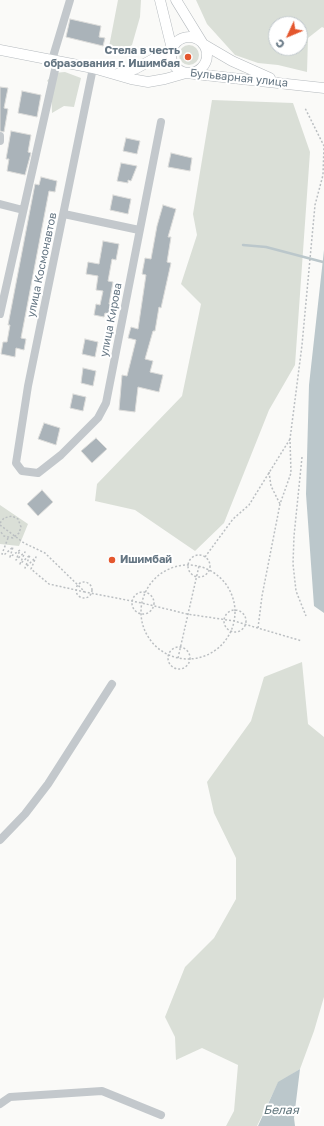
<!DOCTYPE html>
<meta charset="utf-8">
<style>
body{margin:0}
#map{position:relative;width:324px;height:1126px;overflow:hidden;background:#fafaf8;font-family:"Golos Text",sans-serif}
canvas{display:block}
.north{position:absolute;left:268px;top:16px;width:40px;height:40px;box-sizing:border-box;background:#fff;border:1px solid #c1c8cd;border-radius:50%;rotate:226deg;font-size:11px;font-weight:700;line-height:16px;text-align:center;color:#657683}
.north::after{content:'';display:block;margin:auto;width:14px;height:18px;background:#e4572e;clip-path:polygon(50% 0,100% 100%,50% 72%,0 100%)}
</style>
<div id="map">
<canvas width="324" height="1126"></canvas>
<div class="north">С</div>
</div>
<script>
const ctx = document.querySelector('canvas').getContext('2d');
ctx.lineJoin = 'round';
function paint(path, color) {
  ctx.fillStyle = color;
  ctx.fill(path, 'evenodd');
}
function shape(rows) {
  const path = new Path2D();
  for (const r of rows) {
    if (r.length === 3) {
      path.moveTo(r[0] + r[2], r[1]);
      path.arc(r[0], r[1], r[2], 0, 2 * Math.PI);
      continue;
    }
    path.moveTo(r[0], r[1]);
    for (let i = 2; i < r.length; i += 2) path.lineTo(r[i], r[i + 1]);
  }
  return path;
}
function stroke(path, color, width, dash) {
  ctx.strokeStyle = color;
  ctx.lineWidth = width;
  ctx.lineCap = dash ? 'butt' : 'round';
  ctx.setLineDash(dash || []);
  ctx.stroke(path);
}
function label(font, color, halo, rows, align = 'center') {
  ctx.font = font + ' "Golos Text",sans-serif';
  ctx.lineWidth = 4;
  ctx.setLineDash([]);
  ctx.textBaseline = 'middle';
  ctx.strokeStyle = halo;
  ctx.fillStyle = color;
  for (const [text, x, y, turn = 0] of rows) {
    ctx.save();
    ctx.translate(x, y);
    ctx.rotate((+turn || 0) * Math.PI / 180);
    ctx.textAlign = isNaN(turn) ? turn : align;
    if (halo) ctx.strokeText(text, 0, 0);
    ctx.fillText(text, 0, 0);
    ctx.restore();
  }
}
paint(shape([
 [118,0,141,0,140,17,132,45,122,51,120,54,108,52],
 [196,0,324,0,324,28,322,27,308,38,307,72,278,65,258,63,235,55,207,24],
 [276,24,300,24,300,48,276,48],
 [189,55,10],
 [65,72,81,78,74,107,64,106,52,113,51,84,47,81,53,73],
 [212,100,293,103,310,152,295,365,269,410,224,523,195,551,135,510,95,501,97,484,182,396,201,304,181,284,197,235,193,214],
 [0,505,28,524,19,546,0,544],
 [302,662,308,724,324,737,324,997,314,1031,300,1069,278,1083,257,1126,226,1126,234,1111,238,1065,202,1048,176,1060,175,1037,165,1017,185,967,214,938,236,899,236,858,214,813,207,782,251,721,264,677]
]), '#dadfd7');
paint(shape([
 [324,250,324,613,314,606,306,494,309,385],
 [300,1069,294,1118,295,1126,258,1126,278,1082]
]), '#bbc7cb');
stroke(shape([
 [243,245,266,247,323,262]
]), '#bbc7cb', 2.5);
const building = shape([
 [70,19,101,26,99,37,105,38,103,46,66,37,70,19],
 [0,87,8,88,4,108,8,109,4,132,0,131,0,87],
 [22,91,41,95,37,117,18,113,22,91],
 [11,131,31,135,28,152,31,153,25,175,7,171,9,159,6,159,11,131],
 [126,138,140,141,137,154,123,151,126,138],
 [171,153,192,158,190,171,168,167,171,153],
 [121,163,137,166,131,181,128,180,128,183,117,181,121,163],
 [41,177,57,181,55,192,49,191,21,338,26,339,24,350,16,348,15,357,1,354,3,342,7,342,10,325,8,325,35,184,39,185,41,177],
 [113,195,131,199,128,214,110,210,113,195],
 [163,205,176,209,168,237,171,237,167,262,171,263,161,308,159,307,155,331,153,331,145,359,153,361,150,372,163,375,159,392,138,387,135,412,119,410,122,375,127,376,136,340,128,338,131,327,138,329,146,275,142,274,145,258,151,259,157,226,163,205],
 [103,241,119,244,116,260,112,259,108,281,113,282,109,304,112,304,110,314,105,313,104,317,94,315,96,304,100,305,103,291,96,290,98,276,86,274,88,262,99,264,103,241],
 [85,339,98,342,95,357,82,354,85,339],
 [83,368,96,371,93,386,81,383,83,368],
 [73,394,86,397,83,411,70,408,73,394],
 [44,423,60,428,56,445,38,439,44,423],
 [96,438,107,449,92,463,81,451,96,438],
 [42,490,53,502,38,516,27,504,42,490]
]);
paint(building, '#aab3b9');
stroke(building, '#dcdcda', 1);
const major = shape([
 [176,0,203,44,232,61,270,78],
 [189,55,18],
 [0,50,93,68,131,79,148,82,165,79,186,73,324,88],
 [117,74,135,69,172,49,160,0]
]);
stroke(major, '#b5babe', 11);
stroke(shape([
 [302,457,294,536,293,564,296,591,306,616],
 [269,472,271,486,280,504],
 [0,523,4,518,12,516,18,519,21,527,19,533,13,538,4,536,0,531],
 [0,525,24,543,45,553,85,592,142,603,187,614,234,621,302,641],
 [8,538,2,554,4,555,13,547,10,557,20,550,16,560,25,552,20,564,30,555,25,568,36,557,31,569,49,584,85,592],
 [199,566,11],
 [205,557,233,519,249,505,290,439],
 [188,612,47],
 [84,590,8],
 [143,603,11],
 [235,621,11],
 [258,628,262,596,280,504,291,473,290,439,302,345,315,205,323,175,324,146,305,108],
 [179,658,11],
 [178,658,199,566]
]), '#bbbfc2', 1.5, [2, 2]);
stroke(shape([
 [52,60,70,0],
 [93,68,28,386,16,463,22,471,38,473,61,455,98,418,106,403,161,122],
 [0,136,0,141],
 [0,204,23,210],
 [64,214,139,230],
 [0,314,57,61],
 [0,840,25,814,48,784,112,684],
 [0,1104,10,1097,102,1091,161,1115]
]), '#c3c8cc', 8);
stroke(major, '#fff', 10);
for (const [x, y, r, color] of [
 [188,57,4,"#e4572e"],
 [112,560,4,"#e4572e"]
]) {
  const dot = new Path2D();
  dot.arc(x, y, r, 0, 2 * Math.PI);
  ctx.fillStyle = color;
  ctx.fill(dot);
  stroke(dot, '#fff', 1.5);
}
label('bold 11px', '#657683', '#fff', [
 ["Стела в честь",180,51],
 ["образования г. Ишимбая",180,64],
 ["Ишимбай",120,560,"left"]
], 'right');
label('11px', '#657683', '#fff', [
 ["Бульварная улица",239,78,6],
 ["улица Космонавтов",42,265,-78],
 ["улица Кирова",111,320,-79]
]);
label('italic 12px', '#60757c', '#fff', [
 ["Белая",281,1110]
]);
</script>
